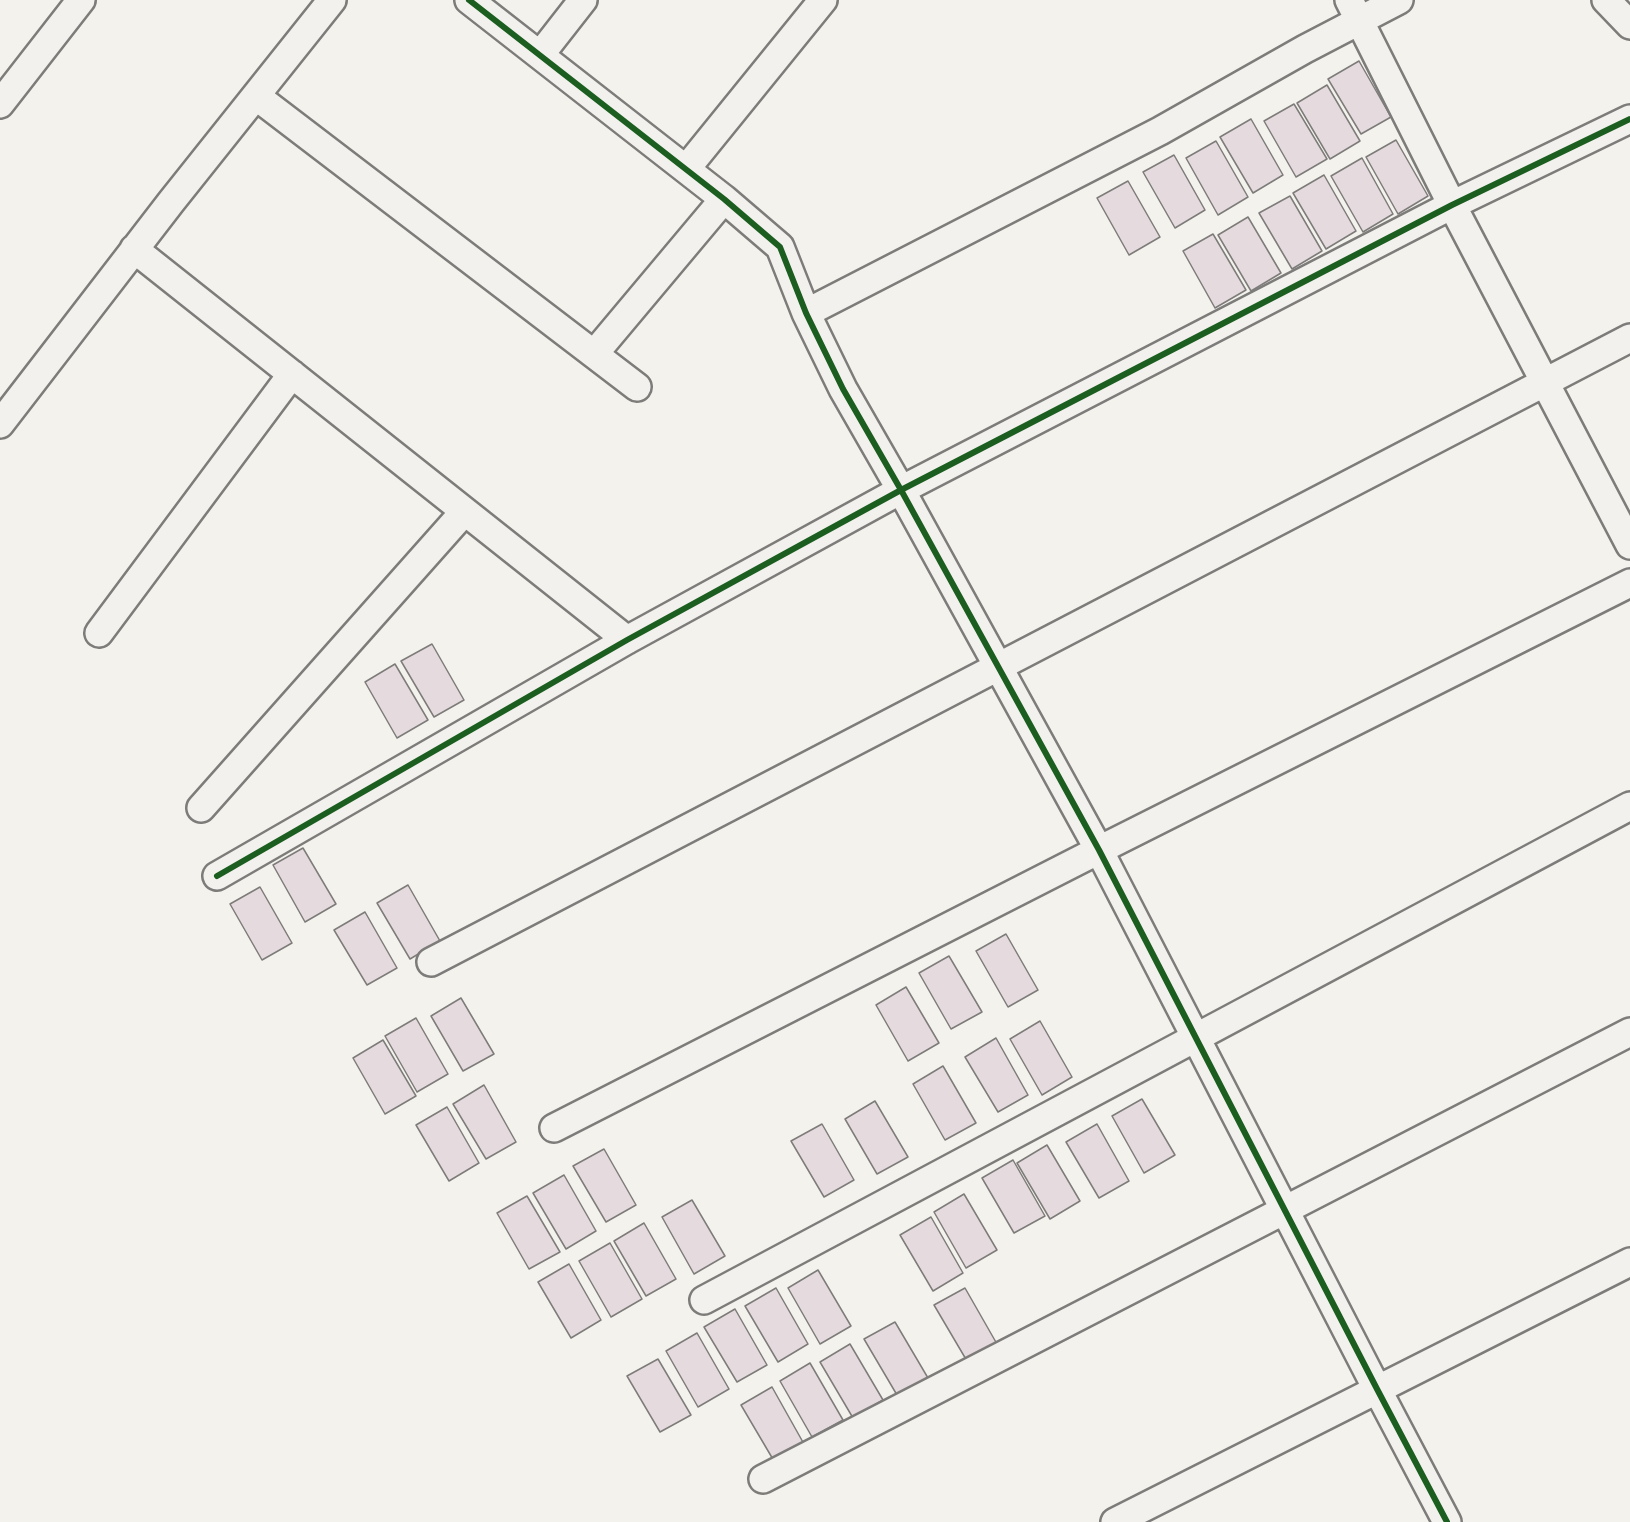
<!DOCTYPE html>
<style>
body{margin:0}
canvas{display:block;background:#f4f2ec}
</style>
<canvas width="1630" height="1522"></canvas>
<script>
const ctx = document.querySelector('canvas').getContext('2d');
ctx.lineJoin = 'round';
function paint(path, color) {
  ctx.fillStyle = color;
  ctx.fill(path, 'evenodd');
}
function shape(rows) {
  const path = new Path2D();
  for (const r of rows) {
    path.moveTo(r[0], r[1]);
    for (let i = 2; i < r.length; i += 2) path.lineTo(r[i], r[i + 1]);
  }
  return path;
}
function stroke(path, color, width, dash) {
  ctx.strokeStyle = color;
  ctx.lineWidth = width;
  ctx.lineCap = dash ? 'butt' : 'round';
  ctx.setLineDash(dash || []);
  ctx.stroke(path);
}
const building = shape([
 [1359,61,1391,117,1361,134,1328,79,1359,61],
 [1327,85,1360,141,1330,159,1297,103,1327,85],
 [1294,104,1327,159,1296,177,1264,121,1294,104],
 [1251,119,1283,175,1253,193,1220,137,1251,119],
 [1396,140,1428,196,1398,214,1366,157,1396,140],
 [1216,141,1248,197,1218,215,1186,158,1216,141],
 [1174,155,1205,210,1175,228,1143,172,1174,155],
 [1362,158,1393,214,1363,232,1331,176,1362,158],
 [1324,175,1356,231,1326,249,1293,193,1324,175],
 [1128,181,1160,237,1129,255,1097,198,1128,181],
 [1290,196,1322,251,1292,269,1259,213,1290,196],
 [1248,217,1281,273,1251,291,1218,235,1248,217],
 [1213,234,1246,290,1215,308,1183,251,1213,234],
 [432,644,464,700,434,717,401,661,432,644],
 [395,664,428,720,397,738,365,682,395,664],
 [303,848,336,904,305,922,273,865,303,848],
 [408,885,440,941,410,959,377,903,408,885],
 [260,887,292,943,262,960,230,904,260,887],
 [365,912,397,968,367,985,334,930,365,912],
 [1006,934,1038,990,1008,1007,976,951,1006,934],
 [949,956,982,1012,951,1029,919,973,949,956],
 [906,987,939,1043,908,1061,876,1005,906,987],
 [461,998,494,1054,463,1071,431,1016,461,998],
 [416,1018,448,1074,417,1092,385,1036,416,1018],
 [1040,1021,1072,1077,1042,1095,1010,1039,1040,1021],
 [996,1038,1028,1095,998,1112,965,1057,996,1038],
 [383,1040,416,1096,385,1114,353,1058,383,1040],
 [943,1066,976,1123,945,1140,913,1084,943,1066],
 [484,1085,516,1142,486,1159,453,1104,484,1085],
 [1142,1099,1175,1155,1144,1173,1112,1116,1142,1099],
 [875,1101,908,1157,877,1174,845,1119,875,1101],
 [447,1107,479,1163,449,1181,416,1125,447,1107],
 [822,1124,854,1180,824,1197,791,1141,822,1124],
 [1097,1124,1129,1181,1099,1198,1066,1142,1097,1124],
 [1047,1145,1080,1201,1050,1219,1017,1163,1047,1145],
 [604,1149,636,1205,606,1222,573,1166,604,1149],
 [1013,1160,1045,1216,1014,1233,982,1178,1013,1160],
 [564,1175,596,1231,566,1249,533,1193,564,1175],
 [964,1194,997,1250,966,1268,934,1212,964,1194],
 [527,1196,560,1252,529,1269,497,1213,527,1196],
 [692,1200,725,1256,694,1274,662,1217,692,1200],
 [931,1217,963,1273,933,1291,900,1235,931,1217],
 [644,1223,676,1279,646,1296,614,1241,644,1223],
 [610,1243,642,1299,611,1317,579,1261,610,1243],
 [569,1264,601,1320,571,1338,538,1282,569,1264],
 [818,1270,851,1326,820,1344,788,1288,818,1270],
 [776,1288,808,1344,778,1362,745,1306,776,1288],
 [965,1288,997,1344,967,1361,934,1305,965,1288],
 [735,1309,767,1365,737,1382,704,1327,735,1309],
 [895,1322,928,1378,897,1395,864,1339,895,1322],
 [697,1333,729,1389,698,1407,666,1351,697,1333],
 [850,1344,883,1400,853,1418,820,1362,850,1344],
 [658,1359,691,1415,660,1432,627,1376,658,1359],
 [810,1363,843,1420,812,1437,780,1381,810,1363],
 [772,1387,804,1444,774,1461,741,1405,772,1387]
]);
paint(building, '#e5dbde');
stroke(building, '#7d7c7a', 1.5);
const street = shape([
 [469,0,724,199,780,247,806,313,843,389,901,490,1099,850,1377,1389,1447,1522],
 [1349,0,1452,205,1630,545],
 [1606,0,1630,25],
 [540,55,583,0],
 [256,96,637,387],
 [0,104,81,0],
 [686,169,823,0],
 [134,249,627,640],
 [806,313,1160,131,1305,49,1399,0],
 [594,354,724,199],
 [0,424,171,202,332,0],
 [99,633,292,374],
 [201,808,464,512],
 [217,876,627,640,901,490,1452,205,1630,119],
 [431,962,1630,338],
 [554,1128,1099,850,1630,583],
 [704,1300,1630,806],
 [763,1479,1630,1032],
 [1115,1522,1630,1262]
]);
stroke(street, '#7d7c7a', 32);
stroke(street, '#f2f1ed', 27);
stroke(shape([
 [469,0,724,199,780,247,806,313,843,389,901,490,1099,850,1377,1389,1447,1522],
 [217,876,627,640,901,490,1452,205,1630,119]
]), '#1b5e20', 6);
</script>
